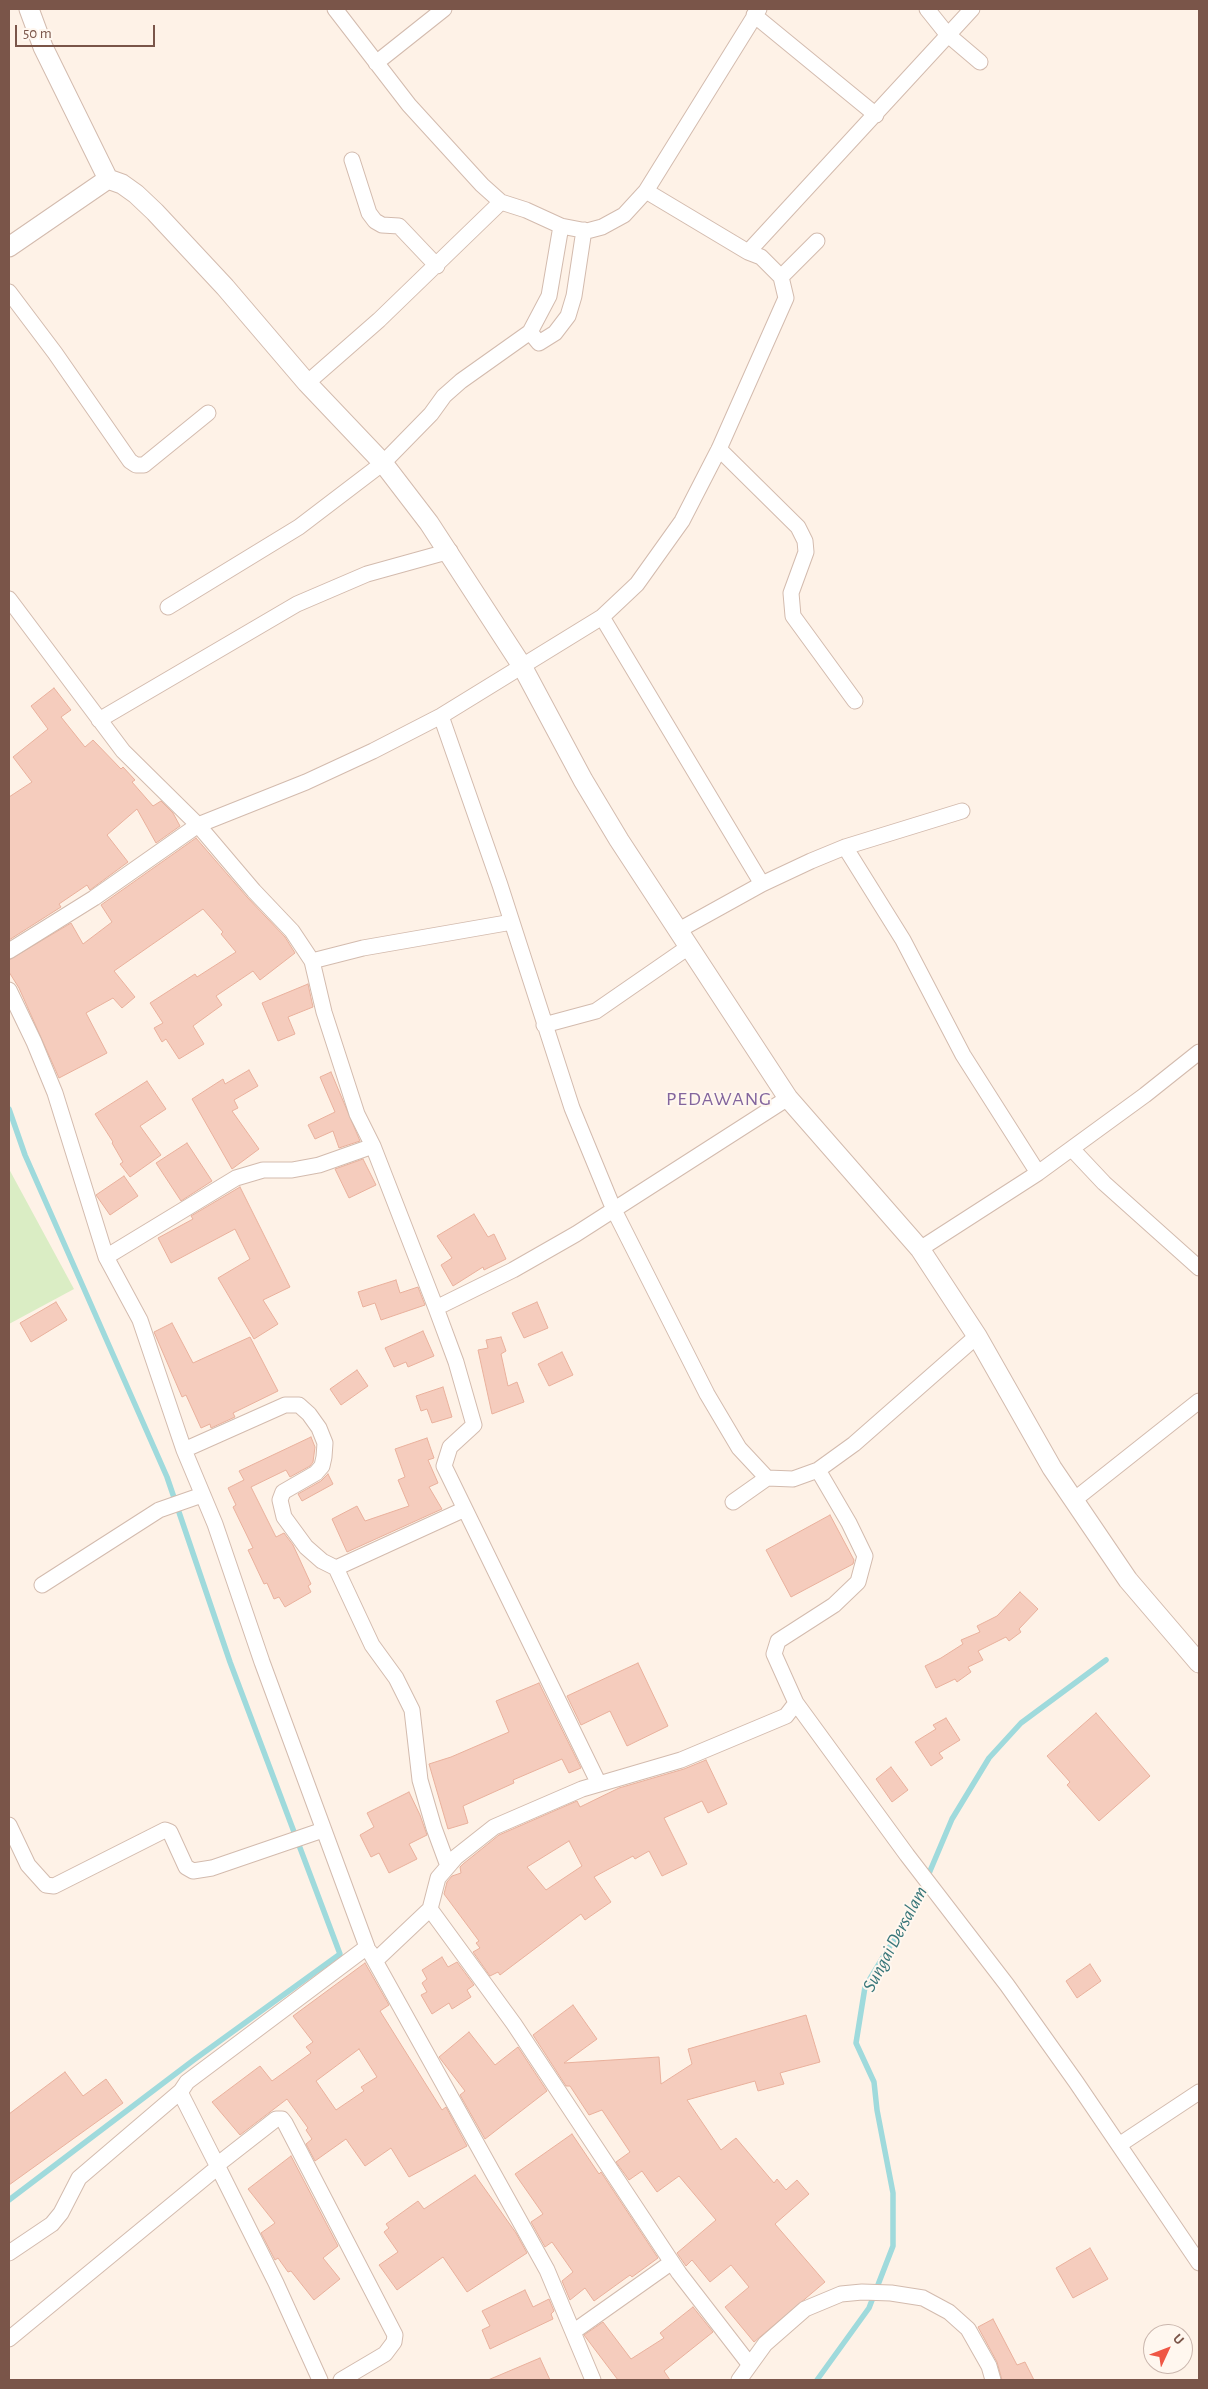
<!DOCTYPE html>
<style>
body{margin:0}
#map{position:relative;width:1208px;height:2389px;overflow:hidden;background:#fef2e7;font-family:"Alegreya Sans",sans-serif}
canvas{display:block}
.frame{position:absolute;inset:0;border:10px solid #7a5549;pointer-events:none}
.north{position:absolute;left:1143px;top:2324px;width:50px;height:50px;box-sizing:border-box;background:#fff7ef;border:1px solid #cab6ad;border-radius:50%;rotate:47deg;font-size:14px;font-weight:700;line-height:20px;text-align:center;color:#7a5549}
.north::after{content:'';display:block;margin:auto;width:18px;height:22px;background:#ef5745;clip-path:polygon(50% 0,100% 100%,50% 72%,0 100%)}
.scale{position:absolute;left:15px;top:25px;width:140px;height:22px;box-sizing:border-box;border:2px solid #7a5549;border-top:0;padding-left:6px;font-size:15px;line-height:18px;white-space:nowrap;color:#7a5549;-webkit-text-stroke:4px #fff7ef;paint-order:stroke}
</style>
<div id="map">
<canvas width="1208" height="2389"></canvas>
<div class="frame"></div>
<div class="north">U</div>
<div class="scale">50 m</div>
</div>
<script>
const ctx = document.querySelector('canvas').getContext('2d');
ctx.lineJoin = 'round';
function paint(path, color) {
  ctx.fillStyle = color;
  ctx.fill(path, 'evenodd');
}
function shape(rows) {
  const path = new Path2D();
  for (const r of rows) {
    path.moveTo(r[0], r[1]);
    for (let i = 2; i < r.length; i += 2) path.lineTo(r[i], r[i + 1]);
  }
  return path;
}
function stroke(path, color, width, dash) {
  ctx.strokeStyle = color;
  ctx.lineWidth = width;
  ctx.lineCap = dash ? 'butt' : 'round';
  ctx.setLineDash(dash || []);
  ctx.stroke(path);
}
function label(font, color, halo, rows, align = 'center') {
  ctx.font = font + ' "Alegreya Sans",sans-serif';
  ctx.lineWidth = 4;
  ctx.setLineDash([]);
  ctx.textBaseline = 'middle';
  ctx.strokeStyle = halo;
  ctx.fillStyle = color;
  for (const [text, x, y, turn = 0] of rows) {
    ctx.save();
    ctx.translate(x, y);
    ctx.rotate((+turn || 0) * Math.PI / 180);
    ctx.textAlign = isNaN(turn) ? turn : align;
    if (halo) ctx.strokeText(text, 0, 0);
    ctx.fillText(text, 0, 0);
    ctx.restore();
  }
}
paint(shape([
 [9,1169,74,1289,9,1324]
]), '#daedc4');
stroke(shape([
 [9,1109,25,1155,167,1477,230,1662,340,1954,195,2059,9,2200],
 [817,2380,869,2308,893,2246,893,2193,877,2110,874,2082,856,2043,865,1987,888,1949,911,1916,952,1819,989,1758,1021,1723,1106,1660]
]), '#9fdadc', 5.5);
const building = shape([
 [54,688,71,710,61,717,85,747,93,740,121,769,123,767,135,780,132,782,153,806,161,801,173,813,180,826,156,843,137,809,107,835,128,862,90,890,87,885,59,904,61,907,9,940,9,797,32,782,13,757,48,729,31,706,54,688],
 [196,838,247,897,285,937,295,953,260,980,253,971,216,996,222,1005,193,1026,204,1044,179,1059,166,1039,162,1042,154,1028,163,1023,150,1003,195,974,197,977,236,952,221,934,223,932,203,909,114,971,135,997,122,1008,113,998,86,1013,107,1053,59,1078,19,988,9,972,9,960,71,923,83,944,112,922,101,905,196,838],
 [308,984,313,1007,288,1017,295,1034,278,1041,262,1003,308,984],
 [249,1070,258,1086,234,1100,238,1108,232,1111,259,1149,232,1169,192,1099,223,1079,225,1084,249,1070],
 [331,1072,360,1141,339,1148,333,1131,315,1139,308,1125,335,1112,320,1077,331,1072],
 [147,1081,166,1109,140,1126,161,1155,130,1177,120,1164,123,1162,112,1143,113,1142,95,1114,147,1081],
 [187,1143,212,1181,181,1201,156,1163,187,1143],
 [363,1159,376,1185,349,1198,335,1169,363,1159],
 [124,1176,138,1196,110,1215,96,1195,124,1176],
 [240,1187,290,1287,263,1300,278,1324,254,1339,218,1278,250,1259,235,1229,171,1263,158,1238,193,1219,191,1216,240,1187],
 [474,1214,488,1237,494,1234,506,1259,484,1270,483,1267,453,1286,441,1265,452,1258,437,1236,474,1214],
 [396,1280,400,1293,418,1287,425,1305,381,1320,375,1303,363,1307,358,1292,396,1280],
 [56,1302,67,1320,31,1342,20,1323,56,1302],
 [537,1302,548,1328,524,1338,512,1313,537,1302],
 [172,1323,193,1363,250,1337,278,1391,233,1413,235,1417,211,1428,210,1424,201,1428,186,1395,182,1397,154,1332,172,1323],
 [423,1331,434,1356,408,1367,406,1362,394,1367,385,1348,423,1331],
 [501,1337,506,1351,501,1354,508,1386,517,1382,524,1402,492,1414,478,1350,488,1348,486,1340,501,1337],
 [562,1352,573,1375,549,1386,538,1364,562,1352],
 [357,1370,368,1386,341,1405,330,1389,357,1370],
 [443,1387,452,1417,432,1423,427,1409,421,1411,416,1396,443,1387],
 [311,1437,315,1447,313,1462,310,1466,290,1477,286,1470,251,1487,276,1537,284,1533,293,1545,311,1584,308,1586,311,1592,285,1607,279,1597,274,1599,267,1583,264,1584,248,1550,253,1548,233,1507,236,1505,228,1488,244,1480,239,1471,311,1437],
 [427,1438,434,1458,428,1460,438,1483,429,1487,442,1509,347,1552,332,1519,357,1506,365,1521,409,1506,398,1480,405,1477,395,1449,427,1438],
 [328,1474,333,1484,302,1501,298,1494,321,1481,328,1474],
 [830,1515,854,1560,853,1564,791,1597,766,1550,830,1515],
 [1020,1592,1038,1609,1019,1629,1021,1632,1009,1641,1006,1637,978,1651,983,1660,968,1667,971,1672,957,1682,955,1679,936,1688,925,1666,941,1658,963,1644,961,1640,980,1632,977,1626,997,1616,1020,1592],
 [638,1663,668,1726,627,1746,610,1711,581,1725,567,1696,638,1663],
 [539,1683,581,1768,569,1773,562,1759,513,1780,514,1783,463,1806,468,1823,448,1829,429,1764,451,1757,509,1732,496,1701,539,1683],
 [1096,1713,1150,1776,1099,1821,1067,1785,1070,1782,1047,1756,1096,1713],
 [946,1718,960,1740,939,1753,943,1758,931,1766,915,1742,936,1729,933,1725,946,1718],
 [706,1760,727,1804,708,1813,702,1801,664,1818,687,1864,662,1876,649,1851,635,1859,633,1856,594,1877,611,1902,585,1920,581,1914,500,1975,498,1972,490,1976,473,1952,480,1948,476,1943,479,1941,444,1894,447,1882,452,1876,461,1873,460,1867,463,1864,499,1835,577,1801,580,1807,619,1788,684,1769,706,1760],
 [569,1841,582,1866,546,1890,527,1867,569,1841],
 [891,1767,908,1790,892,1802,876,1779,891,1767],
 [409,1792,420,1815,427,1835,409,1844,417,1859,389,1873,379,1853,371,1857,360,1835,374,1827,367,1813,409,1792],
 [442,1957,448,1967,457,1962,474,1985,467,1990,471,1997,452,2009,449,2003,432,2014,421,1995,427,1992,422,1983,427,1979,422,1970,442,1957],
 [365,1963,389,2005,380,2011,442,2110,446,2107,467,2146,409,2177,391,2148,365,2166,346,2139,315,2161,306,2144,312,2139,306,2130,308,2128,287,2099,240,2135,212,2102,260,2066,272,2081,311,2053,306,2047,313,2042,293,2016,365,1963],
 [359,2049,377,2077,361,2087,364,2091,336,2110,316,2081,359,2049],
 [1090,1964,1101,1981,1077,1998,1066,1981,1090,1964],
 [573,2005,597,2039,564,2063,659,2057,661,2084,692,2064,688,2049,806,2015,820,2062,780,2073,784,2084,758,2091,755,2081,687,2100,721,2150,736,2138,774,2183,777,2179,786,2190,797,2180,809,2194,775,2224,825,2282,754,2342,725,2307,749,2287,731,2265,710,2282,692,2260,686,2266,677,2253,716,2220,679,2176,657,2192,642,2171,629,2180,616,2162,630,2152,602,2110,589,2115,570,2086,566,2086,533,2035,573,2005],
 [469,2032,495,2065,518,2047,547,2091,485,2139,460,2095,465,2091,439,2057,469,2032],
 [65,2072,83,2096,106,2079,123,2103,9,2185,9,2114,65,2072],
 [572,2134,599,2174,601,2172,658,2258,632,2277,630,2275,594,2301,585,2288,570,2300,562,2281,573,2272,552,2242,545,2247,531,2222,543,2214,515,2174,572,2134],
 [291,2156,338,2246,323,2258,340,2279,314,2300,291,2271,288,2272,278,2258,275,2260,261,2233,275,2223,248,2189,291,2156],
 [475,2175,516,2233,527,2253,467,2292,443,2257,397,2290,379,2265,398,2252,384,2232,389,2228,386,2224,418,2201,424,2209,475,2175],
 [1090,2248,1108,2279,1073,2298,1056,2268,1090,2248],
 [525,2290,533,2307,549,2299,554,2311,551,2314,553,2319,490,2349,482,2330,490,2326,482,2311,525,2290],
 [693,2307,713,2332,664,2371,670,2380,618,2380,584,2335,603,2322,631,2359,664,2338,660,2333,693,2307],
 [993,2319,1017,2365,1025,2362,1034,2380,1002,2380,997,2362,978,2327,993,2319],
 [540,2358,550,2380,488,2380,540,2358]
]);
paint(building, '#f5ccbd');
stroke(building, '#e9b09c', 1);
const minor = shape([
 [927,9,947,34,980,62],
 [754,15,876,115],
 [376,63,444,9],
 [352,160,369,213,375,221,382,225,399,226,437,266],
 [646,191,748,252],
 [501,202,526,210,561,226,587,231,602,227,624,215,646,191,759,9],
 [781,277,817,241],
 [9,292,55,353,130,461,136,465,144,465,208,413],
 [530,332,539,343,555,333,568,316,574,296,584,230],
 [307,383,379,320,501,202,482,185,409,105,335,9],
 [719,449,798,527,805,541,806,552,791,593,793,616,855,701],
 [9,599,123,751,198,825,254,891,292,931,312,961,324,1012,357,1114,373,1146,436,1308,456,1362,474,1425,450,1447,444,1466,599,1784],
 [168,607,299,527,383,463,431,414,444,396,461,381,530,332,549,296,561,226],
 [602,617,762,884],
 [441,716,500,885,572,1108,614,1210,707,1394,739,1448,767,1478,793,1479,818,1470,854,1444,977,1336],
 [99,720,297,604,367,574,450,551],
 [845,847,903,940,963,1055,1038,1173],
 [679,930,762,884,811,861,845,847,962,811],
 [9,951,94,898,198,825,306,782,373,751,441,716,602,617,637,584,682,521,719,449,786,298,781,277,761,257,748,252,972,9],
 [312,961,363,948,512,922],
 [9,990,34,1042,55,1093,106,1257,140,1320,184,1450,215,1524,262,1662,367,1947,187,2082,181,2091,182,2096,218,2167,9,2339],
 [544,1025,596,1011,690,946],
 [1072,1149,1104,1183,1199,1268],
 [920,1249,1038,1173,1145,1095,1199,1052],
 [106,1257,236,1178,263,1170,292,1170,319,1165,373,1146],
 [436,1308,513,1270,576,1234,788,1098],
 [184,1450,285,1405,299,1405,309,1414,319,1428,325,1443,324,1457,322,1466,316,1473,283,1492,280,1500,284,1517,306,1547,322,1561,336,1568,465,1509],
 [1074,1500,1199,1401],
 [733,1502,767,1478],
 [336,1568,372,1645,396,1678,412,1710,420,1780,434,1828,448,1866],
 [42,1585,159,1510,202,1495],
 [796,1703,907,1855,1007,1985,1076,2082,1199,2263],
 [9,1825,28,1865,46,1885,54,1886,165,1830,170,1832,186,1867,193,1871,212,1868,323,1830],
 [430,1909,514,2024,679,2273,750,2365],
 [370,1952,547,2270,593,2380],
 [375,1961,430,1909,438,1878,456,1857,494,1827,582,1789,681,1760,786,1716,796,1703,774,1654,778,1641,834,1605,858,1582,865,1556,849,1523,818,1470],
 [1119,2145,1199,2092],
 [217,2165,276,2119,282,2119,285,2123,395,2335,394,2342,385,2354,341,2380],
 [218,2167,276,2283,320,2380],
 [9,2253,52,2224,61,2213,79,2178,181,2091],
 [573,2332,672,2262],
 [739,2380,765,2344,805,2309,841,2294,862,2292,891,2293,923,2298,949,2312,968,2329,989,2366,993,2380]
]);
const tertiary = shape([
 [108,179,122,184,136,194,155,212,225,287,307,383,383,463,429,523,522,666,583,780,619,840,788,1098,920,1249,977,1336,1052,1468,1128,1580,1199,1663],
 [9,247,108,179,43,47,29,9]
]);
stroke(minor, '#d3bbae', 17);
stroke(tertiary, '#d3bbae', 21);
stroke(minor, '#fff', 15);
stroke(tertiary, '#fff', 19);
label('italic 19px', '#387679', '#fff7ef', [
 ["Sungai Dersalam",895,1939,-62]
]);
ctx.letterSpacing = '1px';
label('20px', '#83659d', '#fff7ef', [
 ["PEDAWANG",719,1099]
]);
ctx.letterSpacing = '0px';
</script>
